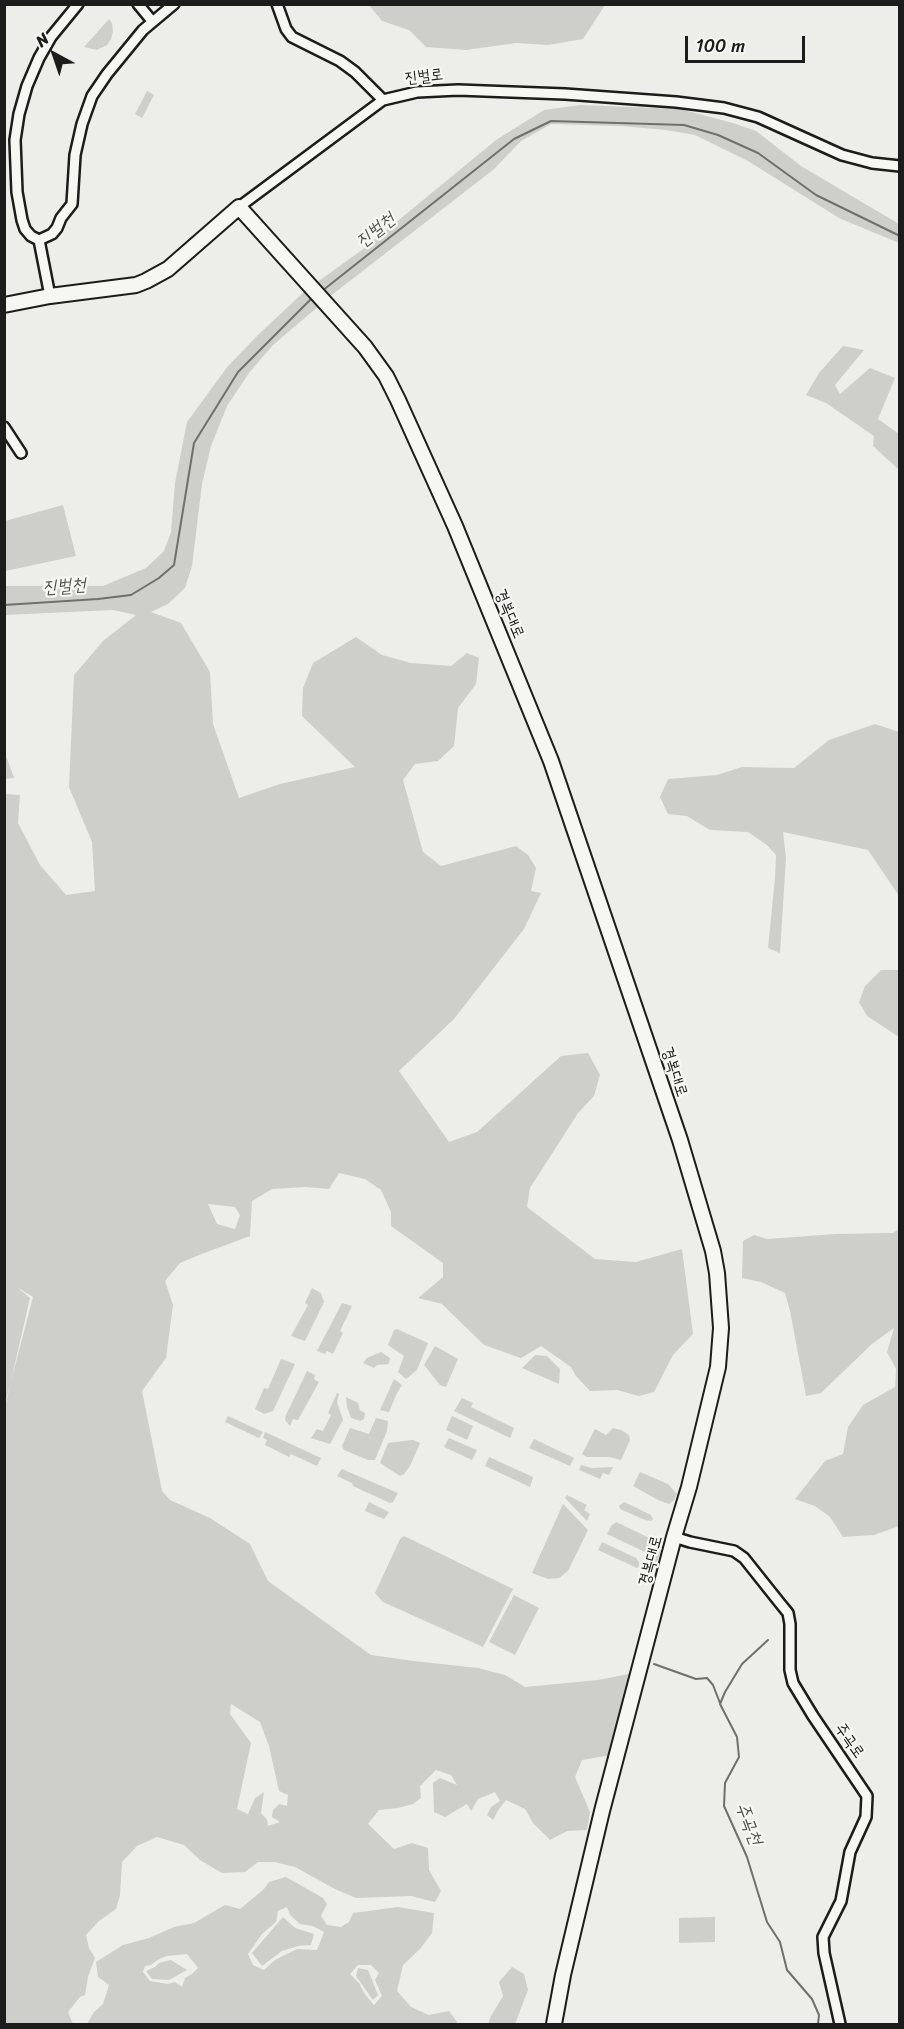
<!DOCTYPE html>
<meta charset="utf-8">
<style>
body{margin:0}
#map{position:relative;width:904px;height:2029px;overflow:hidden;background:#edede9;font-family:Sriracha,sans-serif}
canvas{display:block}
.frame{position:absolute;inset:0;border:6px solid #1c1c1c;pointer-events:none}
.north{position:absolute;left:24px;top:24px;width:60px;height:60px;-webkit-text-stroke:4px #f6f6f2;paint-order:stroke;rotate:320deg;font-size:16px;font-weight:700;line-height:24px;text-align:center;color:#1c1c1c}
.north::after{content:'';display:block;margin:auto;width:21px;height:27px;background:#1c1c1c;clip-path:polygon(50% 0,100% 100%,50% 72%,0 100%)}
.scale{position:absolute;left:685px;top:36px;width:120px;height:27px;box-sizing:border-box;border:3px solid #1c1c1c;border-top:0;padding-left:8px;font-size:18px;line-height:21px;white-space:nowrap;color:#1c1c1c;-webkit-text-stroke:4px #f6f6f2;paint-order:stroke}
</style>
<div id="map">
<canvas width="904" height="2029"></canvas>
<div class="frame"></div>
<div class="north">N</div>
<div class="scale">100 m</div>
</div>
<script>
const ctx = document.querySelector('canvas').getContext('2d');
ctx.lineJoin = 'round';
function paint(path, color) {
  ctx.fillStyle = color;
  ctx.fill(path, 'evenodd');
}
function shape(rows) {
  const path = new Path2D();
  for (const r of rows) {
    path.moveTo(r[0], r[1]);
    for (let i = 2; i < r.length; i += 2) path.lineTo(r[i], r[i + 1]);
  }
  return path;
}
function stroke(path, color, width, dash) {
  ctx.strokeStyle = color;
  ctx.lineWidth = width;
  ctx.lineCap = dash ? 'butt' : 'round';
  ctx.setLineDash(dash || []);
  ctx.stroke(path);
}
function label(font, color, halo, rows, align = 'center') {
  ctx.font = font + ' Sriracha,"Poor Story",sans-serif';
  ctx.lineWidth = 4.5;
  ctx.setLineDash([]);
  ctx.textBaseline = 'middle';
  ctx.strokeStyle = halo;
  ctx.fillStyle = color;
  for (const [text, x, y, turn = 0] of rows) {
    ctx.save();
    ctx.translate(x, y);
    ctx.rotate((+turn || 0) * Math.PI / 180);
    ctx.textAlign = isNaN(turn) ? turn : align;
    if (halo) ctx.strokeText(text, 0, 0);
    ctx.fillText(text, 0, 0);
    ctx.restore();
  }
}
paint(shape([
 [369,5,605,5,583,39,548,45,516,43,466,50,426,47,409,30,382,21],
 [109,19,112,23,113,31,111,39,107,45,97,50,84,47],
 [147,91,154,95,142,118,135,114],
 [580,105,680,109,733,123,756,131,801,166,899,224,899,243,839,218,748,161,695,135,666,130,621,126,551,124,521,141,493,170,333,294,273,345,249,373,227,406,211,446,202,484,192,566,185,588,168,604,151,612,181,623,210,672,213,724,239,798,280,784,355,767,302,716,303,688,313,663,356,637,382,655,411,663,451,666,467,653,479,658,476,684,458,708,454,746,438,761,415,764,403,780,423,852,441,866,516,846,528,855,536,868,531,891,541,893,524,929,454,1019,399,1071,449,1142,477,1132,561,1056,588,1053,600,1075,594,1096,578,1113,530,1188,527,1207,595,1259,636,1262,682,1249,693,1334,673,1355,654,1392,639,1396,617,1390,590,1391,576,1376,571,1367,541,1346,521,1358,484,1345,442,1304,418,1298,443,1277,443,1263,391,1226,391,1212,381,1190,365,1179,339,1173,329,1189,306,1187,272,1189,252,1201,250,1236,199,1255,180,1263,165,1281,173,1305,166,1358,142,1391,162,1491,170,1500,210,1518,250,1544,268,1581,371,1655,414,1661,478,1668,505,1675,525,1687,598,1680,629,1674,611,1755,582,1760,575,1777,590,1812,587,1830,567,1831,550,1840,533,1823,525,1809,506,1800,499,1809,493,1820,487,1815,491,1807,500,1801,495,1792,478,1799,471,1811,467,1804,445,1817,434,1812,433,1783,440,1778,457,1785,451,1775,436,1770,420,1786,421,1798,413,1804,398,1808,379,1810,368,1824,394,1849,412,1843,428,1848,429,1870,441,1891,435,1902,411,1896,356,1898,335,1889,295,1867,274,1862,258,1862,245,1872,222,1873,200,1860,184,1845,157,1837,137,1846,122,1862,120,1895,116,1909,99,1921,86,1935,89,1948,95,1958,88,1977,85,1995,80,1997,68,2012,73,2024,5,2024,4,1408,33,1297,17,1287,30,1298,5,1407,4,794,20,795,18,823,40,865,66,895,95,891,92,842,69,787,74,675,103,641,136,615,113,610,5,615,4,586,103,586,146,568,164,551,171,532,175,483,187,422,228,366,259,334,305,291,366,247,496,140,544,110],
 [208,1204,235,1207,240,1215,235,1229,217,1224],
 [231,1704,260,1722,269,1746,279,1791,288,1795,287,1806,279,1804,273,1810,272,1817,280,1822,268,1826,267,1820,261,1813,264,1792,255,1798,248,1814,237,1809,251,1743,230,1714],
 [843,346,864,350,835,385,840,394,870,368,895,378,878,419,899,434,899,470,873,446,874,436,826,403,806,395,819,373],
 [63,505,76,556,5,571,5,521],
 [875,724,899,732,899,896,868,850,783,832,786,858,780,953,768,948,775,878,776,855,767,845,748,832,710,830,687,816,668,814,660,797,668,779,717,775,742,767,794,768,829,740],
 [4,752,8,761,14,778,5,779],
 [881,970,899,970,899,1037,867,1016,859,1002,865,986],
 [899,1229,899,1526,874,1535,843,1537,830,1517,815,1506,795,1499,825,1461,843,1454,848,1427,863,1405,895,1387,896,1369,887,1352,894,1328,872,1344,821,1393,806,1396,790,1311,785,1293,761,1282,742,1278,743,1241,754,1235,767,1239,836,1234,893,1233],
 [312,1288,321,1293,324,1302,305,1341,291,1336,308,1305,305,1303],
 [342,1303,352,1306,340,1331,343,1333,333,1354,327,1351,325,1354,317,1351],
 [397,1329,428,1343,417,1370,406,1379,398,1372,404,1356,388,1345,394,1330],
 [435,1346,458,1359,446,1387,440,1385,424,1365],
 [381,1352,390,1358,389,1364,377,1365,374,1368,363,1363,367,1358],
 [535,1355,547,1356,560,1369,559,1384,522,1368],
 [281,1359,295,1364,273,1411,264,1414,255,1409,264,1388,268,1389],
 [307,1371,315,1375,314,1379,319,1382,298,1420,293,1419,290,1426,285,1420,286,1415],
 [394,1379,402,1385,397,1393,389,1412,380,1410],
 [337,1393,339,1394,337,1402,343,1420,330,1444,311,1438,317,1429,323,1431,331,1415,328,1413],
 [346,1397,358,1403,360,1410,365,1413,364,1419,360,1421,351,1418,347,1407],
 [462,1398,473,1403,471,1407,514,1428,510,1438,454,1411],
 [228,1416,263,1432,259,1438,225,1422],
 [452,1416,473,1426,467,1440,446,1430],
 [376,1418,388,1421,387,1431,375,1460,368,1460,344,1450,342,1446,350,1428,369,1434],
 [613,1428,621,1430,629,1435,630,1440,621,1460,609,1457,587,1457,582,1454,595,1429,606,1435],
 [265,1432,321,1458,317,1466,291,1454,289,1457,265,1445,267,1440,263,1438],
 [449,1438,477,1450,472,1460,444,1447],
 [534,1439,574,1458,570,1466,529,1448],
 [413,1440,420,1443,410,1466,404,1474,400,1476,380,1463,388,1443],
 [489,1457,533,1477,530,1487,485,1466],
 [581,1465,592,1468,613,1467,609,1475,603,1473,600,1479,579,1470],
 [342,1469,372,1482,398,1493,393,1502,390,1503,353,1486,352,1483,337,1476],
 [640,1472,668,1484,677,1494,674,1500,669,1504,658,1500,633,1486],
 [567,1495,587,1505,584,1510,590,1514,587,1521,565,1498],
 [369,1502,389,1512,384,1519,365,1511],
 [624,1502,651,1515,653,1519,651,1521,645,1520,620,1509,619,1506],
 [563,1504,588,1530,568,1571,559,1578,548,1579,532,1573],
 [616,1522,660,1543,661,1550,658,1560,649,1566,647,1553,607,1534,611,1526],
 [404,1536,513,1589,483,1647,383,1602,375,1593,400,1539],
 [602,1542,636,1558,639,1562,639,1566,637,1568,598,1550],
 [514,1595,539,1608,515,1655,489,1642],
 [286,1877,323,1898,327,1904,321,1916,327,1925,341,1927,349,1922,353,1913,398,1907,434,1913,432,1933,420,1949,403,1965,397,1991,411,2007,429,2015,449,2011,457,2022,456,2024,87,2024,94,2012,103,2004,109,1985,98,1977,96,1962,123,1945,149,1938,174,1927,194,1923,225,1905,240,1909,264,1889,269,1882],
 [287,1907,290,1915,300,1924,313,1926,324,1932,317,1950,297,1949,275,1960,264,1970,253,1965,248,1954,262,1934,276,1922,278,1911],
 [187,1954,198,1968,192,1974,185,1978,182,1987,175,1982,168,1984,150,1981,143,1972,145,1966,151,1965,159,1959,167,1956],
 [358,1965,371,1965,379,1973,375,1980,382,1996,374,2005,364,1993,359,1983,350,1974],
 [283,1917,295,1928,314,1934,311,1945,298,1946,282,1951,262,1966,252,1953],
 [715,1917,715,1942,679,1943,679,1918],
 [171,1960,187,1970,169,1980,152,1979,146,1971,155,1967,159,1963],
 [512,1967,524,1974,528,1990,515,2024,488,2024,491,2016,503,1996,499,1982],
 [358,1968,368,1970,378,1995,373,2000,356,1976]
]), '#cececb');
stroke(shape([
 [322,291,514,139,551,121,684,125,718,135,758,153,816,195,900,236],
 [4,605,98,599,131,595,159,578,174,565,194,443,238,372,312,298],
 [768,1640,742,1664,725,1692,720,1704,737,1737,739,1757,725,1783,724,1806,747,1857,767,1922,780,1942,787,1970,812,1999,819,2015,818,2024],
 [654,1664,696,1679,707,1678,713,1685,720,1703]
]), '#6f6f6d', 2);
const street = shape([
 [138,4,152,21],
 [277,4,286,29,292,37,340,61,355,72,383,100],
 [239,207,383,100,417,92,458,90,565,94,676,102,724,108,758,117,842,155,872,163,900,166],
 [39,240,52,234,57,228,61,218,72,204,75,155,82,124,92,96,107,74,143,30,174,4],
 [50,296,39,240,31,236,25,229,22,220,17,192,15,140,19,114,27,86,39,58,51,37,78,4],
 [4,427,21,453],
 [674,1537,690,1542,734,1551,744,1558,779,1602,788,1613,790,1624,790,1670,793,1683,813,1716,867,1796,866,1817,850,1852,841,1901,823,1937,824,1953,840,2024]
]);
const secondary = shape([
 [4,305,50,296,136,285,146,281,168,269,239,207,365,347,386,376,398,400,455,526,551,761,680,1140,713,1251,717,1273,721,1328,718,1367,689,1487,674,1537,602,1811,563,1975,554,2024]
]);
stroke(street, '#1c1c1c', 14);
stroke(secondary, '#1c1c1c', 18);
stroke(street, '#f6f6f2', 9);
stroke(secondary, '#f6f6f2', 14);
label('16px', '#1c1c1c', '#f6f6f2', [
 ["진벌로",424,77,-6],
 ["경복대로",509,614,67],
 ["경복대로",674,1072,72],
 ["경복대로",651,1561,-75],
 ["주곡로",849,1741,55]
]);
label('italic 18px', '#535352', '#f6f6f2', [
 ["진벌천",376,231,-38],
 ["진벌천",64,587,-4],
 ["주곡천",748,1824,69]
]);
</script>
